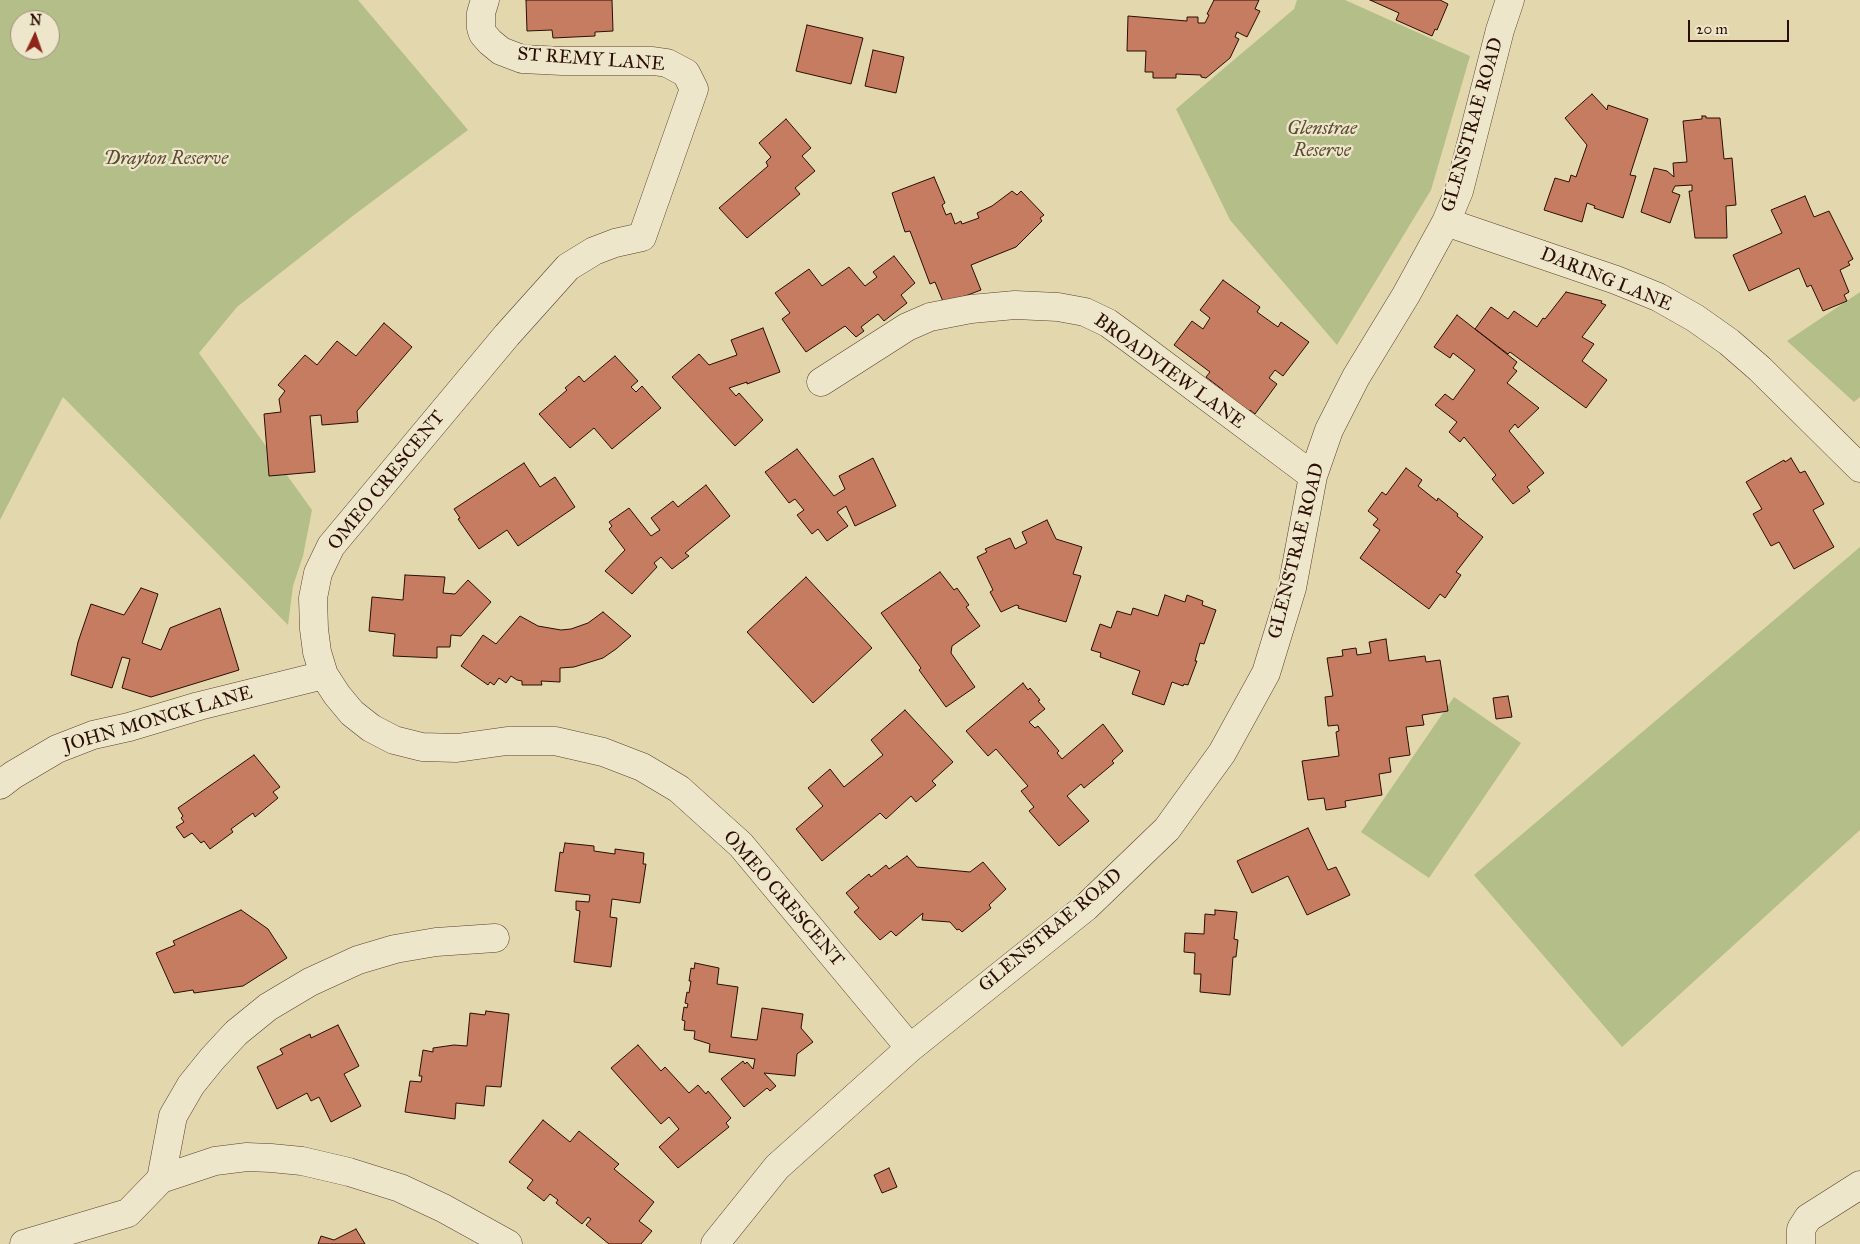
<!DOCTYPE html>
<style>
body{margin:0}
#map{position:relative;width:1860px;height:1244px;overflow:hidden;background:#e3d8ad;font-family:"IM FELL Great Primer",serif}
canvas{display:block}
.north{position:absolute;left:10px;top:10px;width:50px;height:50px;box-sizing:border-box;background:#ede6ca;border:1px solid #9f8f7a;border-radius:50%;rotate:3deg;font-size:14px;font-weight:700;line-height:20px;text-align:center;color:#2b0d03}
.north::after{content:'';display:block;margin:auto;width:18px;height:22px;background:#8f2418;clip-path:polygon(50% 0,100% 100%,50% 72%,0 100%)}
.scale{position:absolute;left:1688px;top:20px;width:101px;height:22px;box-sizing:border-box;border:2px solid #2b0d03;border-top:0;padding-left:6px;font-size:15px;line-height:18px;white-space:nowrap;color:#2b0d03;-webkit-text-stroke:4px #ede6ca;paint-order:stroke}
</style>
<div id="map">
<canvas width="1860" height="1244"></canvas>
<div class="north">N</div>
<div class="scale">20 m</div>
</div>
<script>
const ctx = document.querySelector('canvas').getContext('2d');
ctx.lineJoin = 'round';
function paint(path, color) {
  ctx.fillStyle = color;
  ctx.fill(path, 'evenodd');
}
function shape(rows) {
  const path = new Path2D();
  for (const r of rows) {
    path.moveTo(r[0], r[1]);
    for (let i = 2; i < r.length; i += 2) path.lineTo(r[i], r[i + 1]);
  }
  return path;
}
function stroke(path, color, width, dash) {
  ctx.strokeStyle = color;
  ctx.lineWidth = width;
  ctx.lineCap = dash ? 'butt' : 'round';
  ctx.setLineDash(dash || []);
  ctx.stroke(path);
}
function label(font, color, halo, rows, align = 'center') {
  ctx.font = font + ' "IM FELL Great Primer",serif';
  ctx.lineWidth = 4.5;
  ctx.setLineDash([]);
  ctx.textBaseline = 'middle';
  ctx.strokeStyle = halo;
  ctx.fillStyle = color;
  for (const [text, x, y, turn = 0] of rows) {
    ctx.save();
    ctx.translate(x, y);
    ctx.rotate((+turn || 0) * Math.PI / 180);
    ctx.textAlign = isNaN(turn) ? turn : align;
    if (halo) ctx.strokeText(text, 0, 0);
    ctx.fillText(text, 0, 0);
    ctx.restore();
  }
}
paint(shape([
 [0,0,358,0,468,130,354,215,237,307,199,353,312,510,303,556,293,586,288,625,63,397,0,520],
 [20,20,50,20,50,50,20,50],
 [1297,0,1345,0,1470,56,1431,190,1337,345,1230,220,1176,109,1294,9],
 [1860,292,1860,397,1854,402,1787,341],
 [1860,547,1860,830,1622,1047,1474,875],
 [1454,697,1521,743,1429,878,1361,832]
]), '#b4be89');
const building = shape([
 [526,0,612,0,613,31,595,32,595,36,553,38,552,30,527,31,526,0],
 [1214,0,1259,0,1255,9,1260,11,1247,37,1237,32,1235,37,1239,39,1230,58,1206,78,1201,77,1201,75,1176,74,1176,78,1153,78,1153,72,1145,72,1146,51,1127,51,1128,16,1187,21,1187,17,1198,17,1198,23,1205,23,1209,15,1207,14,1214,0],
 [1370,0,1440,0,1448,4,1437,30,1435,29,1432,36,1396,20,1399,13,1370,0],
 [807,25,863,38,851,84,796,71,807,25],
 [873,50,904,57,896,93,865,86,873,50],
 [1592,94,1607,110,1608,105,1648,119,1630,175,1636,176,1623,218,1594,208,1595,206,1587,203,1582,222,1544,210,1555,178,1569,182,1571,175,1576,177,1587,145,1565,118,1592,94],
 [1702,116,1706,116,1706,118,1720,118,1724,159,1732,158,1736,205,1726,206,1727,238,1695,238,1689,191,1692,191,1692,185,1675,186,1672,192,1680,195,1670,223,1641,212,1654,168,1667,171,1674,177,1673,163,1687,162,1683,121,1702,119,1702,116],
 [786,119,811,148,802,156,815,171,795,188,800,194,747,238,719,208,768,166,766,162,771,157,759,143,786,119],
 [934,177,945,203,942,205,946,215,951,213,955,224,961,221,962,224,979,218,977,213,992,206,1012,191,1017,195,1021,191,1044,215,1040,218,1042,221,1016,247,971,265,981,290,944,304,935,282,930,284,910,231,905,232,892,193,934,177],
 [1805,196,1814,217,1829,211,1853,259,1848,262,1850,265,1840,270,1849,292,1844,295,1847,301,1823,311,1811,285,1807,287,1799,268,1749,291,1733,255,1782,233,1771,210,1805,196],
 [894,256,915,283,901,295,907,303,884,321,878,314,861,327,864,331,856,337,845,326,806,352,782,319,790,313,775,293,809,269,822,286,849,267,865,286,877,277,873,272,894,256],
 [1223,280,1260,307,1257,312,1278,327,1281,322,1309,342,1283,376,1275,370,1269,378,1277,384,1255,414,1250,410,1248,413,1220,393,1223,390,1206,377,1210,372,1174,345,1192,321,1203,329,1210,318,1200,310,1223,280],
 [1566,292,1602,301,1601,303,1606,305,1582,337,1594,344,1582,361,1607,380,1586,408,1510,352,1508,354,1475,329,1491,307,1508,319,1514,311,1537,327,1543,318,1545,319,1566,292],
 [1457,315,1517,362,1513,368,1517,371,1507,383,1539,408,1518,428,1515,424,1509,431,1544,473,1527,487,1530,491,1513,504,1492,479,1496,475,1464,437,1460,442,1449,432,1457,422,1435,405,1445,394,1453,400,1475,370,1453,353,1450,358,1434,347,1457,315],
 [384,323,412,347,357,411,358,422,322,425,321,415,310,416,315,472,269,476,264,414,281,412,279,399,285,391,278,385,305,355,317,365,337,341,356,356,384,323],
 [763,328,780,372,747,384,747,382,729,388,736,396,739,393,763,420,735,446,672,377,699,354,709,365,737,355,731,340,763,328],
 [615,356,638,381,631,387,636,392,642,386,661,408,612,449,594,428,570,448,539,414,567,390,565,388,579,376,584,382,615,356],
 [797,449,834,496,845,489,839,476,873,458,896,506,855,526,846,506,837,512,848,526,827,541,818,529,812,534,797,515,804,510,795,499,789,503,765,472,797,449],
 [1791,458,1800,473,1805,471,1824,504,1813,510,1834,547,1794,569,1779,542,1771,546,1753,514,1762,509,1746,482,1784,460,1785,462,1791,458],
 [524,463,540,487,555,477,575,507,518,546,507,530,479,549,458,519,460,518,454,509,524,463],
 [1406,468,1422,480,1418,486,1437,501,1438,498,1458,514,1457,516,1483,537,1456,572,1461,575,1445,598,1440,594,1429,609,1360,558,1380,530,1373,525,1378,519,1368,511,1382,492,1386,495,1406,468],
 [706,485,730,516,685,553,689,556,672,569,661,557,654,563,657,567,632,594,605,571,625,550,609,529,612,526,609,522,629,508,651,536,660,530,651,518,673,501,678,507,706,485],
 [1047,520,1056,539,1082,547,1073,574,1081,576,1066,622,1018,608,1019,606,1016,605,1001,612,990,592,993,590,977,557,987,552,985,549,1010,538,1015,549,1027,543,1022,532,1047,520],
 [940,572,954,590,957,588,969,605,966,607,980,626,952,646,951,653,975,687,946,707,919,670,921,668,881,613,940,572],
 [405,575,445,577,443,593,455,594,468,580,491,602,461,636,451,635,450,647,437,647,437,658,393,656,395,634,369,631,372,597,403,600,405,575],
 [806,577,872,648,813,703,747,632,806,577],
 [141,588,158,594,142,643,161,650,170,628,220,608,239,670,151,697,122,688,130,659,122,657,112,688,71,675,78,642,91,604,124,615,141,588],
 [1165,595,1185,602,1187,595,1203,601,1202,605,1216,610,1204,644,1200,643,1195,661,1197,661,1188,685,1184,684,1183,686,1172,682,1164,705,1132,694,1140,671,1100,657,1101,653,1091,650,1100,624,1111,628,1117,611,1131,615,1133,608,1158,616,1165,595],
 [603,612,631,636,616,649,603,658,574,667,560,668,560,682,541,681,542,685,522,685,522,681,517,680,511,676,506,683,499,678,494,685,490,682,488,685,461,666,483,635,496,644,520,616,538,626,561,630,571,629,588,623,603,612],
 [1386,639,1389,661,1425,656,1426,662,1440,660,1448,711,1422,715,1424,725,1406,727,1410,755,1389,758,1391,772,1379,774,1382,795,1345,801,1346,807,1326,810,1324,798,1308,800,1302,761,1339,756,1336,732,1339,731,1338,725,1328,726,1325,697,1333,696,1327,658,1343,656,1342,650,1356,648,1357,655,1371,653,1369,642,1386,639],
 [1023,683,1028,690,1030,688,1040,700,1038,701,1045,709,1029,722,1035,728,1038,726,1059,751,1057,753,1062,759,1103,724,1123,751,1112,761,1114,763,1084,788,1081,784,1067,796,1089,821,1059,846,1029,811,1034,807,1021,791,1028,786,996,749,988,756,966,731,1023,683],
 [1508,696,1512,717,1496,719,1493,698,1508,696],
 [905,710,953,762,932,781,936,785,916,802,911,796,886,819,880,813,822,861,796,829,823,806,808,788,830,769,844,787,883,755,871,740,905,710],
 [254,755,280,787,273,792,278,798,255,817,253,813,231,829,233,832,210,849,204,841,201,843,192,833,184,838,176,827,184,822,181,818,183,816,178,808,254,755],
 [1308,828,1328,870,1336,867,1350,895,1307,915,1288,876,1252,893,1237,861,1308,828],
 [565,843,594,846,594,851,615,854,615,849,644,853,643,864,646,864,640,903,612,899,610,917,617,918,611,967,574,962,580,911,576,910,576,901,589,902,590,895,555,891,560,852,563,853,565,843],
 [907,856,917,867,970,872,983,862,1006,889,989,905,991,908,962,932,959,929,957,930,950,922,922,920,923,913,896,936,891,931,880,940,854,912,859,908,846,893,869,874,871,877,886,865,889,869,907,856],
 [241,910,268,929,287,958,243,986,194,993,193,990,174,993,156,953,175,945,173,941,241,910],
 [1215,910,1237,912,1234,939,1238,940,1236,957,1233,957,1230,995,1200,992,1201,974,1194,974,1195,953,1184,952,1185,933,1204,934,1205,914,1215,915,1215,910],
 [695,963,719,968,717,984,738,987,731,1037,757,1040,762,1008,803,1014,801,1028,813,1042,797,1054,795,1076,764,1073,776,1086,770,1091,767,1088,744,1107,721,1079,743,1061,745,1064,747,1062,753,1069,755,1059,709,1052,710,1044,694,1039,695,1031,684,1030,685,1021,682,1020,684,1007,687,1008,688,1004,685,1003,687,992,689,993,691,981,689,981,691,968,694,969,695,963],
 [486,1011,509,1014,501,1087,486,1086,484,1106,456,1103,455,1119,405,1112,410,1081,421,1082,422,1076,419,1076,423,1050,433,1052,433,1048,454,1045,467,1046,470,1013,485,1015,486,1011],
 [338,1025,359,1066,344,1074,361,1106,331,1122,319,1097,311,1101,307,1093,277,1109,257,1067,283,1054,280,1049,310,1034,311,1038,338,1025],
 [638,1045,661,1071,665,1067,689,1093,698,1085,706,1094,708,1091,731,1118,726,1123,729,1127,678,1168,659,1147,679,1129,669,1117,661,1124,611,1068,638,1045],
 [543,1120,570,1142,579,1131,619,1164,614,1169,654,1202,639,1221,652,1231,641,1244,609,1244,586,1225,591,1219,588,1217,582,1224,556,1203,558,1200,550,1194,544,1201,527,1188,533,1180,509,1162,543,1120],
 [889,1168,897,1187,882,1193,874,1175,889,1168],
 [356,1229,365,1244,318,1244,321,1236,334,1240,356,1229]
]);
paint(building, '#c67c61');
stroke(building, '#2b0d03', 1);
const minor = shape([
 [485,0,481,13,481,28,483,34,490,42,501,51,522,59,562,61,653,61,667,63,686,73,694,89,642,237,615,243,594,251,568,267,507,335,331,546,318,573,313,598,314,629,317,652,324,675,337,695,352,713,371,728,394,740,422,747,457,748,507,741,555,741,603,752,642,767,679,789,741,845,910,1048],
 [1446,222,1616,280,1658,297,1695,318,1729,342,1760,369,1860,468],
 [821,382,907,327,930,317,971,309,1015,305,1058,307,1085,312,1108,323,1130,339,1313,476],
 [0,785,13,775,57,749,93,735,129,727,199,706,324,675],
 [161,1179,173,1116,191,1085,212,1059,236,1033,268,1007,310,982,358,960,395,949,436,942,495,938],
 [161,1179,215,1161,247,1157,271,1158,302,1161,349,1172,400,1188,443,1208,508,1244],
 [24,1244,128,1213,161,1179],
 [715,1244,777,1167,910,1048,1086,907,1167,829,1222,753,1266,673,1292,588,1313,476,1329,430,1356,377,1406,295,1446,222,1459,191,1500,30,1510,0],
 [1801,1244,1801,1229,1808,1218,1860,1185]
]);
stroke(minor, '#59402e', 29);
stroke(minor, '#ede6ca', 28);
label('19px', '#2b0d03', '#ede6ca', [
 ["ST REMY LANE",591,60,4],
 ["GLENSTRAE ROAD",1473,125,-74],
 ["DARING LANE",1606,280,22],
 ["BROADVIEW LANE",1169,372,36],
 ["OMEO CRESCENT",387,481,-51],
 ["GLENSTRAE ROAD",1297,551,-76],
 ["JOHN MONCK LANE",158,720,-16],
 ["OMEO CRESCENT",783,899,49],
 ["GLENSTRAE ROAD",1051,931,-40]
]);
label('italic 19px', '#5b4b32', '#ede6ca', [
 ["Glenstrae",1322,129],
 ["Reserve",1322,151],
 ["Drayton Reserve",166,159]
]);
</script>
